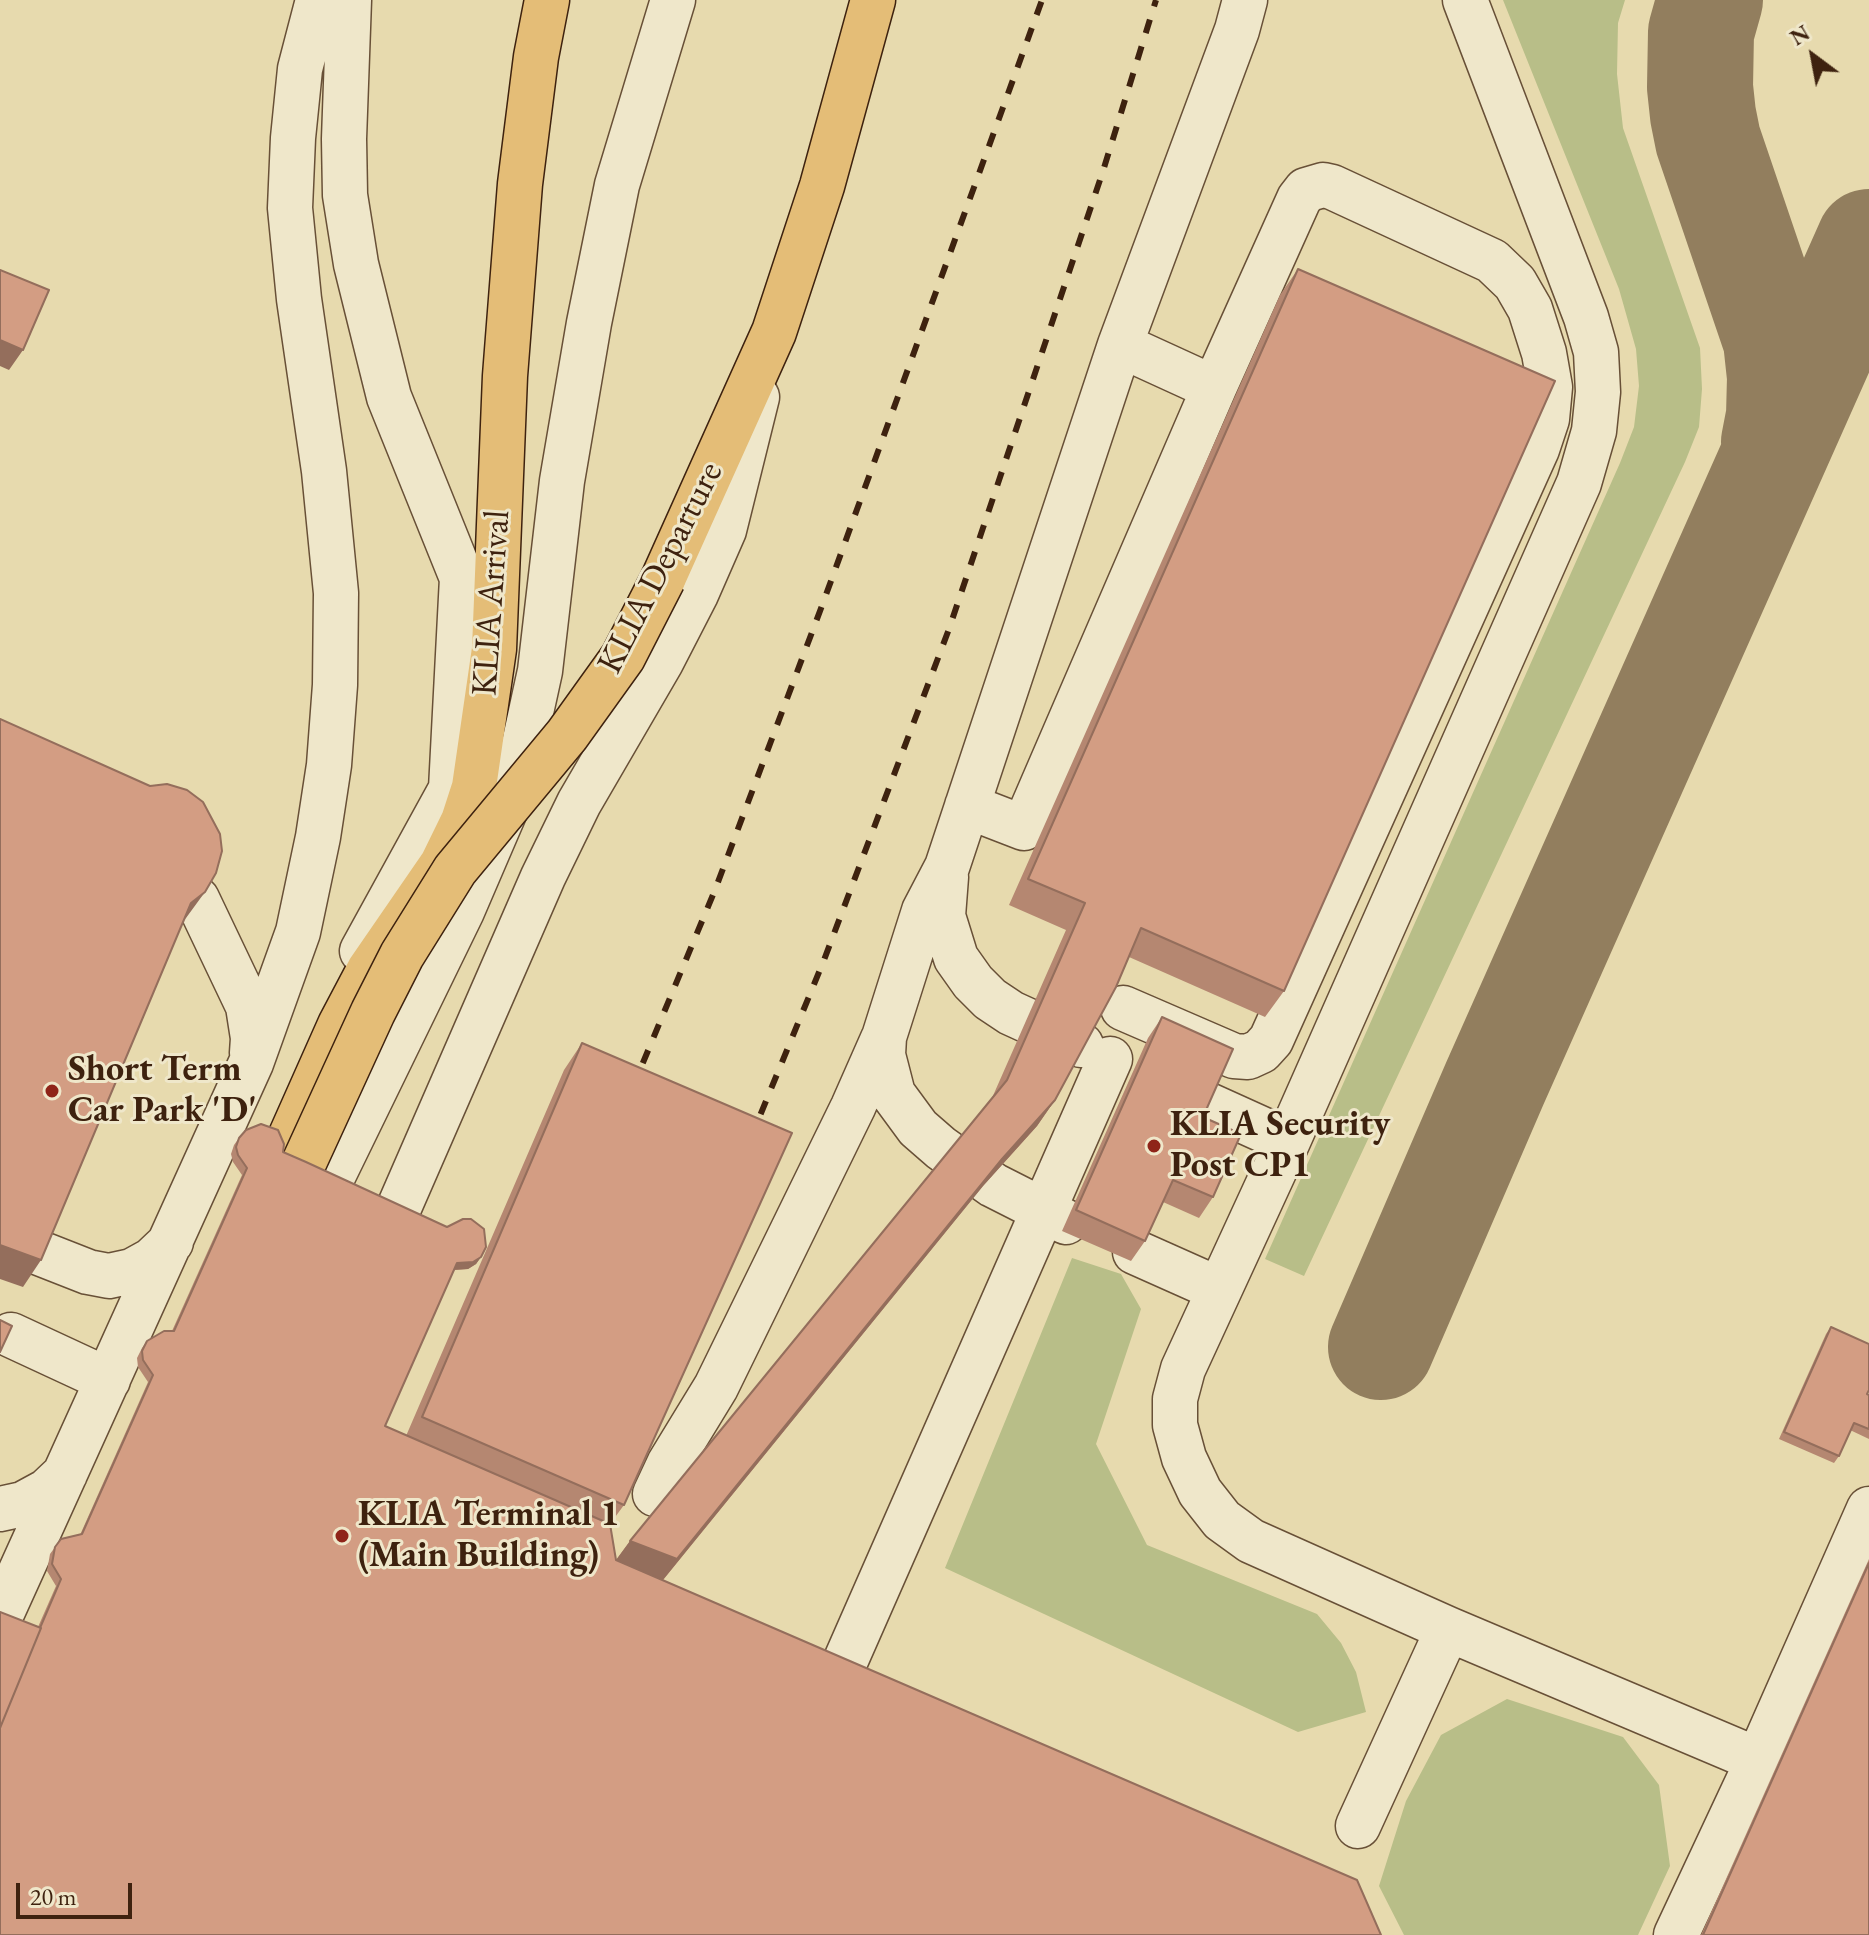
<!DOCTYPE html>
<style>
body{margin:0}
#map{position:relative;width:1869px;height:1935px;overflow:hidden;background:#e7daae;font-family:"EB Garamond",serif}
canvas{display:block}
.north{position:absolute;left:1773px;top:16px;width:80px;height:80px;-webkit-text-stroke:6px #efe7ca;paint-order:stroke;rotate:328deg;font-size:22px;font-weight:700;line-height:32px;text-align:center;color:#3e220f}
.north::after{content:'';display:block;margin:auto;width:28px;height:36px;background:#3e220f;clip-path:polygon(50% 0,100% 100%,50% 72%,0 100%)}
.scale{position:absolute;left:16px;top:1883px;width:116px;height:36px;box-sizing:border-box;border:4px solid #3e220f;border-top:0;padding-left:10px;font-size:24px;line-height:28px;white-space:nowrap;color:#3e220f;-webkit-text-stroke:6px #efe7ca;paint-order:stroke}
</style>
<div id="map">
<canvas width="1869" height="1935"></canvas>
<div class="north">N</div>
<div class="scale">20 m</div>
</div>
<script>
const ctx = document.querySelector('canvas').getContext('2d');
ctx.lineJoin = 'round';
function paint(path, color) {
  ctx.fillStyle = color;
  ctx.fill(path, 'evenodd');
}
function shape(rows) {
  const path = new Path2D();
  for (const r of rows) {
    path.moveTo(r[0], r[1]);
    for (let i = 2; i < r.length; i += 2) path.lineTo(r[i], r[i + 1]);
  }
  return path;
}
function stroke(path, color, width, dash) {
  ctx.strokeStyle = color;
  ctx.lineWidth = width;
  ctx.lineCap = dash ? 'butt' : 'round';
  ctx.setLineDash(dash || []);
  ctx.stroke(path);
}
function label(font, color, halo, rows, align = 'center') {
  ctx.font = font + ' "EB Garamond",serif';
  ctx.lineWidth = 6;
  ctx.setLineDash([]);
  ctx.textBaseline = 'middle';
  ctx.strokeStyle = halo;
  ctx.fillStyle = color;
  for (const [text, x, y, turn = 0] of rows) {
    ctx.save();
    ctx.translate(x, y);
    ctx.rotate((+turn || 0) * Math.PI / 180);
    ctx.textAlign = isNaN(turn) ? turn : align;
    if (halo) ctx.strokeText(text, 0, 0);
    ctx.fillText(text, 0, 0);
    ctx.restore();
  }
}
paint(shape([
 [1503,0,1625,0,1618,23,1617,74,1623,128,1700,348,1702,389,1699,427,1685,462,1304,1276,1265,1259,1620,463,1634,427,1639,386,1636,349,1619,289],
 [1072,1258,1121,1274,1141,1309,1096,1444,1147,1545,1317,1614,1341,1643,1356,1672,1366,1712,1298,1732,945,1568],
 [1507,1699,1623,1737,1659,1785,1670,1866,1638,1935,1404,1935,1379,1886,1406,1801,1441,1735]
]), '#b8be88');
stroke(shape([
 [1710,0,1701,32,1700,87,1703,115,1708,140,1776,340,1780,377,1779,416,1774,442],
 [1381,1347,1495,1083,1869,242]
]), '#927e5e', 106);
const minor = shape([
 [349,0,344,139,345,195,356,264,389,397,462,578,451,789,362,951],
 [1465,0,1586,317,1596,352,1598,392,1594,431,1579,483,1288,1141,1183,1369,1175,1399,1175,1425,1184,1458,1200,1492,1222,1520,1251,1541,1448,1629,1758,1760],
 [1120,345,1214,388,1299,199,1306,190,1323,185,1332,187,1492,261,1515,283,1530,309,1544,353,1550,387,1547,419,1537,449,1271,1040,1261,1051,1248,1057,1234,1056,1123,1008],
 [967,806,1024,828,1214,388],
 [946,877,943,916,956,958,973,982,990,999,1011,1013,1081,1045],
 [197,899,248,1006,253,1038,252,1053],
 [1204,1103,1288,1141],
 [330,1182,462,911,514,790,540,671,562,481,589,323,617,185,673,0],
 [397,1212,543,877,579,803,661,662,696,594,724,530,757,397],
 [1066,1222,993,1185,941,1148,918,1128,893,1094,883,1055,884,1037,924,911,947,867,1120,345,1237,30,1245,0],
 [37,1252,88,1272,109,1276,132,1271,152,1260,171,1242],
 [1135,1252,1218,1289],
 [11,1335,108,1380],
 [655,1494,669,1464,716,1387,853,1107,883,1039],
 [0,1509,23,1504,47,1491,65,1474],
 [0,1617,251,1063,298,932,318,837,329,765,335,685,336,593,324,471,299,299,290,208,293,138,300,69,318,0],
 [823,1712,1110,1059],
 [1358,1826,1448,1629],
 [1676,1935,1758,1760,1869,1509]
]);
const major = shape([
 [663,579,774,332,822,186,873,0],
 [280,1160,340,1025,369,970,442,864,463,821,474,787,494,649,505,376,520,184,536,57,547,0]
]);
stroke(minor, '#685037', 47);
stroke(major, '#3e220f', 47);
stroke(minor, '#efe7ca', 44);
stroke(major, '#e4bd77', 44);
stroke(shape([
 [632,1089,715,890,823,603,1042,0],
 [750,1140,824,960,949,629,1103,171,1156,0]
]), '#3e220f', 6, [14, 14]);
const majorBridge = shape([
 [301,1169,373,1012,402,955,455,870,567,735,623,657,663,579]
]);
stroke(majorBridge, '#3e220f', 47, []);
stroke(majorBridge, '#e4bd77', 44);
paint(shape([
 [1298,269,1284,991,1265,1017,1129,957,1055,1100,1037,1126,983,1186,663,1580,38,1627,56,1586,47,1571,50,1554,61,1539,80,1535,148,1382,138,1367,137,1358,142,1348,147,1341,172,1331,242,1175,233,1162,231,1154,234,1145,239,1138,283,1152,481,1257,476,1264,468,1269,454,1270,385,1426,406,1436,564,1070,582,1043,624,1505,610,1524,616,1560,630,1541,992,1098,1066,930,1009,905,1280,295],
 [1162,1017,1203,1117,1213,1197,1199,1218,1163,1202,1145,1241,1131,1261,1062,1231,1148,1038],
 [1831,1327,1867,1394,1869,1395,1869,1439,1850,1430,1839,1456,1834,1463,1779,1439,1826,1334],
 [1869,1559,1869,1935,1701,1935]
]), '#b58771');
paint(shape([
 [0,340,23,350,9,370,0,366],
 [205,892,186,918,172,929,191,903],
 [1055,1100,1037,1126,983,1186,658,1586,611,1567,630,1541],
 [0,1245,41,1260,23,1287,0,1279],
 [481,1257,476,1264,468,1269,452,1270,457,1263]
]), '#946e5c');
const building = shape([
 [1298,269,1555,381,1284,991,1141,928,1116,987,1055,1100,1002,1159,677,1559,630,1541,1007,1080,1085,903,1028,879,1298,269],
 [0,270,49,290,23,350,0,340,0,270],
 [0,719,150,786,167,784,187,790,203,802,220,834,222,851,216,873,205,892,191,903,41,1260,0,1245,0,719],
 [1162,1017,1233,1049,1203,1117,1241,1134,1213,1197,1173,1180,1145,1241,1076,1210,1162,1017],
 [582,1043,792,1133,624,1505,422,1417,582,1043],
 [261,1124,278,1130,284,1144,283,1152,306,1162,447,1227,463,1219,471,1219,484,1229,486,1247,481,1257,473,1262,457,1263,385,1426,610,1524,616,1560,1357,1880,1381,1935,0,1935,0,1728,41,1628,40,1628,61,1579,52,1564,55,1547,61,1539,82,1534,153,1375,143,1360,142,1351,147,1341,164,1331,174,1331,247,1168,238,1155,236,1147,239,1138,246,1130,261,1124],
 [0,1320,12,1326,0,1352,0,1320],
 [1831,1327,1869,1344,1869,1390,1867,1394,1869,1395,1869,1429,1854,1423,1839,1456,1784,1432,1831,1327],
 [1869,1563,1869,1935,1703,1935,1869,1563],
 [0,1612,41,1628,0,1728,0,1612]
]);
paint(building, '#d39d83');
stroke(building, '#946e5c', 2);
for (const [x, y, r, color] of [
 [52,1091,8,"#8f2418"],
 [1154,1146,8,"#8f2418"],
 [342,1536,8,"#8f2418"]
]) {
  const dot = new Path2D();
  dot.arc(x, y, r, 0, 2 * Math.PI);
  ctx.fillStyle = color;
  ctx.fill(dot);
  stroke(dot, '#efe7ca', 3);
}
label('36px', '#3e220f', '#efe7ca', [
 ["KLIA Departure",661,568,-63],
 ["KLIA Arrival",492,603,-86]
]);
label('bold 36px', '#3e220f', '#efe7ca', [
 ["Short Term",68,1070],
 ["Car Park 'D'",68,1111],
 ["KLIA Security",1170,1125],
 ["Post CP1",1170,1166],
 ["KLIA Terminal 1",358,1515],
 ["(Main Building)",358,1556]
], 'left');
</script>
